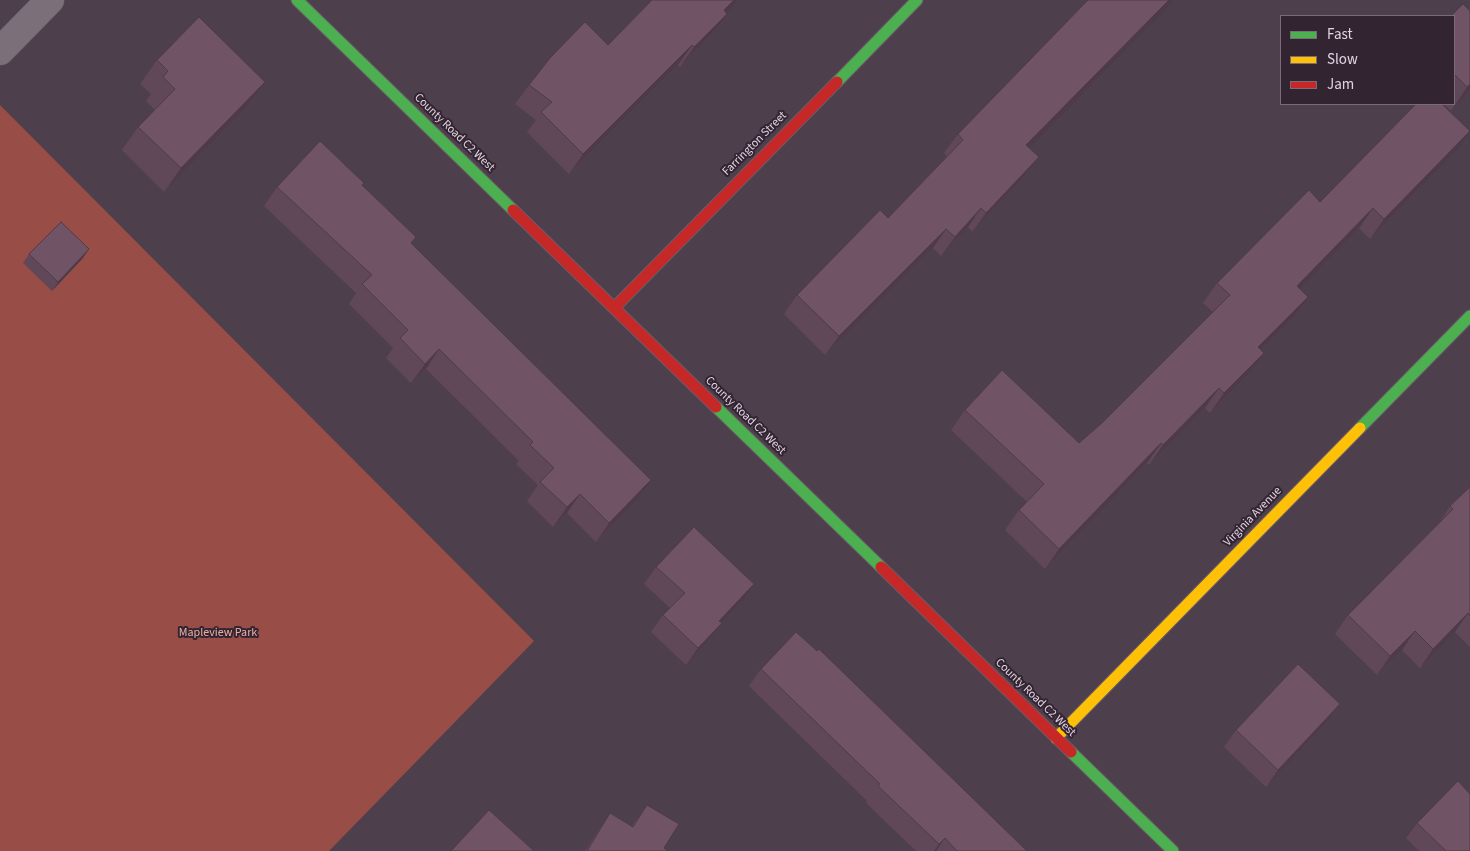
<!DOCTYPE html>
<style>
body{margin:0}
#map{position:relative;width:1470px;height:851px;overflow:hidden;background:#4e3f4d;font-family:"Source Sans 3",sans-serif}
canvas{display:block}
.legend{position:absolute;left:1280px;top:15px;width:175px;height:90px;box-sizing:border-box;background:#322531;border:1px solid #796b78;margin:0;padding:6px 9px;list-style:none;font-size:15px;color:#e4d3e3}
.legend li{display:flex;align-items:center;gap:10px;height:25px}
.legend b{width:25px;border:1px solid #796b78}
</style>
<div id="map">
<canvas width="1470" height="851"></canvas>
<ul class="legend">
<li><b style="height:6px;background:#4caf50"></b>Fast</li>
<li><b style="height:6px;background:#ffc107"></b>Slow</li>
<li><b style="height:6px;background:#c62828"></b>Jam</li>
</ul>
</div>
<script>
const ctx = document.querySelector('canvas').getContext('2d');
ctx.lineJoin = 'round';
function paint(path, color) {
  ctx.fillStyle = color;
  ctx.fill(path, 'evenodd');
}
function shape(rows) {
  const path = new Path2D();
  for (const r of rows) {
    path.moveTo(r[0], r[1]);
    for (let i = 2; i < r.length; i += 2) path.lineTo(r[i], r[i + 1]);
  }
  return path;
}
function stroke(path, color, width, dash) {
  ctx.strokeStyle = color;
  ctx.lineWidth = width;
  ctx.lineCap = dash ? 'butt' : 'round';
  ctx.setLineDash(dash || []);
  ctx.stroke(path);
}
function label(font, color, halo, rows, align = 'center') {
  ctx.font = font + ' "Source Sans 3",sans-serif';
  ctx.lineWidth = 4;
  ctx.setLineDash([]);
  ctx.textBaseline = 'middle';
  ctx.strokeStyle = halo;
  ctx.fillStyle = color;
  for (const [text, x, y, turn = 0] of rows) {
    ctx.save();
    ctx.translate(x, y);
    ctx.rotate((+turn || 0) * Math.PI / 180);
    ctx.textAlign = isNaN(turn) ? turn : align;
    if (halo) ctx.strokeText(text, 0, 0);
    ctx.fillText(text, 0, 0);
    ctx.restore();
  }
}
paint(shape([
 [0,105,534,641,329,851,0,851]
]), '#984d47');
const street = shape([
 [0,51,50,0]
]);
const fast = shape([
 [297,0,513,210],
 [837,82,917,0],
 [716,407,881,567],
 [1360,428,1470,316],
 [1071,752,1173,851]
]);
const slow = shape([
 [1056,738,1360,428]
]);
const jam = shape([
 [513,210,716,407],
 [614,308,837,82],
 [881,567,1071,752]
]);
stroke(street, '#695c69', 29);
stroke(fast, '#695c69', 13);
stroke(slow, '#695c69', 13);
stroke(jam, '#695c69', 13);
stroke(street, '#7b6f7a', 28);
stroke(fast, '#4caf50', 11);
stroke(slow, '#ffc107', 11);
stroke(jam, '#c62828', 11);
paint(shape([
 [652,0,739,0,726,13,713,33,680,67,678,65,569,174,527,132,536,120,515,104,529,85,608,45],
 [1470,11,1470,91,1451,111,1443,104,1454,104,1454,16],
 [157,60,265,82,248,106,164,192,122,150,138,127,155,110,146,101,151,94,140,84],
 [958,134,1029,148,1039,157,1025,176,972,232,968,227,941,256,933,248,825,355,784,314,797,295,888,218,947,156,944,153],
 [1456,151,1370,239,1359,228,1299,289,1294,317,1261,350,1250,373,1210,413,1205,408,1149,465,1147,463,1045,569,1005,530,1019,510,1027,502,951,430,965,410,1079,443,1102,423,1213,312,1203,303,1217,283,1320,202],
 [364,183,362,186,412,244,637,500,596,542,567,513,553,527,527,501,538,485,516,464,519,461,426,369,411,383,386,358,393,348,349,304,356,293,264,206,277,187],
 [29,254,83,258,52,291,23,263],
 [1470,487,1470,647,1455,632,1420,668,1402,650,1377,675,1335,634,1348,615,1438,525,1450,506],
 [656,567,742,601,721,623,709,640,686,665,651,632,663,615,670,608,644,584],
 [761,669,1027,851,916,851,866,803,867,801,749,686],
 [1340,704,1328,721,1266,787,1224,747,1236,730],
 [647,805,664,848,668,851,585,851,610,813,632,826],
 [1417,823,1470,851,1419,851,1406,838]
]), '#604858');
paint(shape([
 [734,0,739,0,710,30,724,10],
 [1169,0,1175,0,1013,164,1026,145],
 [727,14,713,33,680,67,694,47],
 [692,45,678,65,569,174,583,154],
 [265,82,248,106,164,192,181,168],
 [1470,84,1470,91,1451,111,1467,87],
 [1470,131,1456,151,1370,239,1384,219],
 [1039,157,1025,176,972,232,986,213],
 [981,208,968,227,941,256,955,237],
 [1373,208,1359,228,1283,306,1297,286],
 [946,229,933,248,825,355,839,336],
 [89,249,83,258,52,291,58,282],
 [1308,297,1294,317,1244,367,1258,347],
 [439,349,426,369,411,383,425,364],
 [1264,353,1250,373,1210,413,1224,393],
 [1219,388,1205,408,1149,465,1163,445],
 [1161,443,1147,463,1045,569,1059,549],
 [651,480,637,500,596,542,609,523],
 [580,494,567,513,553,527,567,507],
 [754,584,742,601,707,638,719,621],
 [1468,613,1455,632,1420,668,1433,649],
 [722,623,709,640,686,665,698,648],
 [1415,631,1402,650,1377,675,1390,656],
 [1340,704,1328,721,1266,787,1278,770],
 [945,838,936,851,934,851,939,844]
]), '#4e3b47');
const building = shape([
 [652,0,734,0,724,10,727,14,694,47,692,45,583,154,541,112,552,102,529,85,550,58,585,22,608,45,652,0],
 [1088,0,1169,0,1026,145,1039,157,986,213,981,208,955,237,946,229,839,336,797,295,880,210,888,218,963,140,958,134,1088,0],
 [1463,4,1470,11,1470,84,1467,87,1454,74,1454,16,1451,16,1463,4],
 [199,17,265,82,181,168,138,127,175,89,163,77,168,71,157,60,199,17],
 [1416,104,1442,104,1470,131,1384,219,1373,208,1297,286,1308,297,1258,347,1264,353,1224,393,1219,388,1163,445,1161,443,1059,549,1019,510,1044,484,965,410,1002,370,1079,443,1102,423,1230,295,1217,283,1309,190,1320,202,1416,104],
 [320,141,364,183,362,185,416,237,411,243,651,480,609,523,580,494,567,507,540,482,554,468,530,445,533,442,439,349,425,364,400,338,408,330,362,284,372,275,277,187,320,141],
 [61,222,89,249,58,282,29,254,61,222],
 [1470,487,1470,616,1468,613,1433,649,1415,631,1390,656,1348,615,1453,509,1450,506,1470,487],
 [694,527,754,584,719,621,722,623,698,648,663,615,685,593,656,567,694,527],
 [796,632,817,651,819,649,1027,851,957,851,945,838,939,844,878,786,880,784,761,669,796,632],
 [1298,664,1340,704,1278,770,1236,730,1298,664],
 [1458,781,1470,794,1470,851,1446,851,1417,823,1458,781],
 [647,805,679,824,664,848,668,851,587,851,610,813,633,827,647,805],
 [489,810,534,851,451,851,489,810]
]);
paint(building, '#705466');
stroke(building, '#4e3b47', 1);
label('12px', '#e4d3e3', '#322531', [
 ["County Road C2 West",454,133,44],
 ["Farrington Street",755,144,-45],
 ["County Road C2 West",745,416,44],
 ["Virginia Avenue",1253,517,-46],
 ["County Road C2 West",1035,698,44]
]);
label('12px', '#ecaea5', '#322531', [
 ["Mapleview Park",218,633]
]);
</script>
